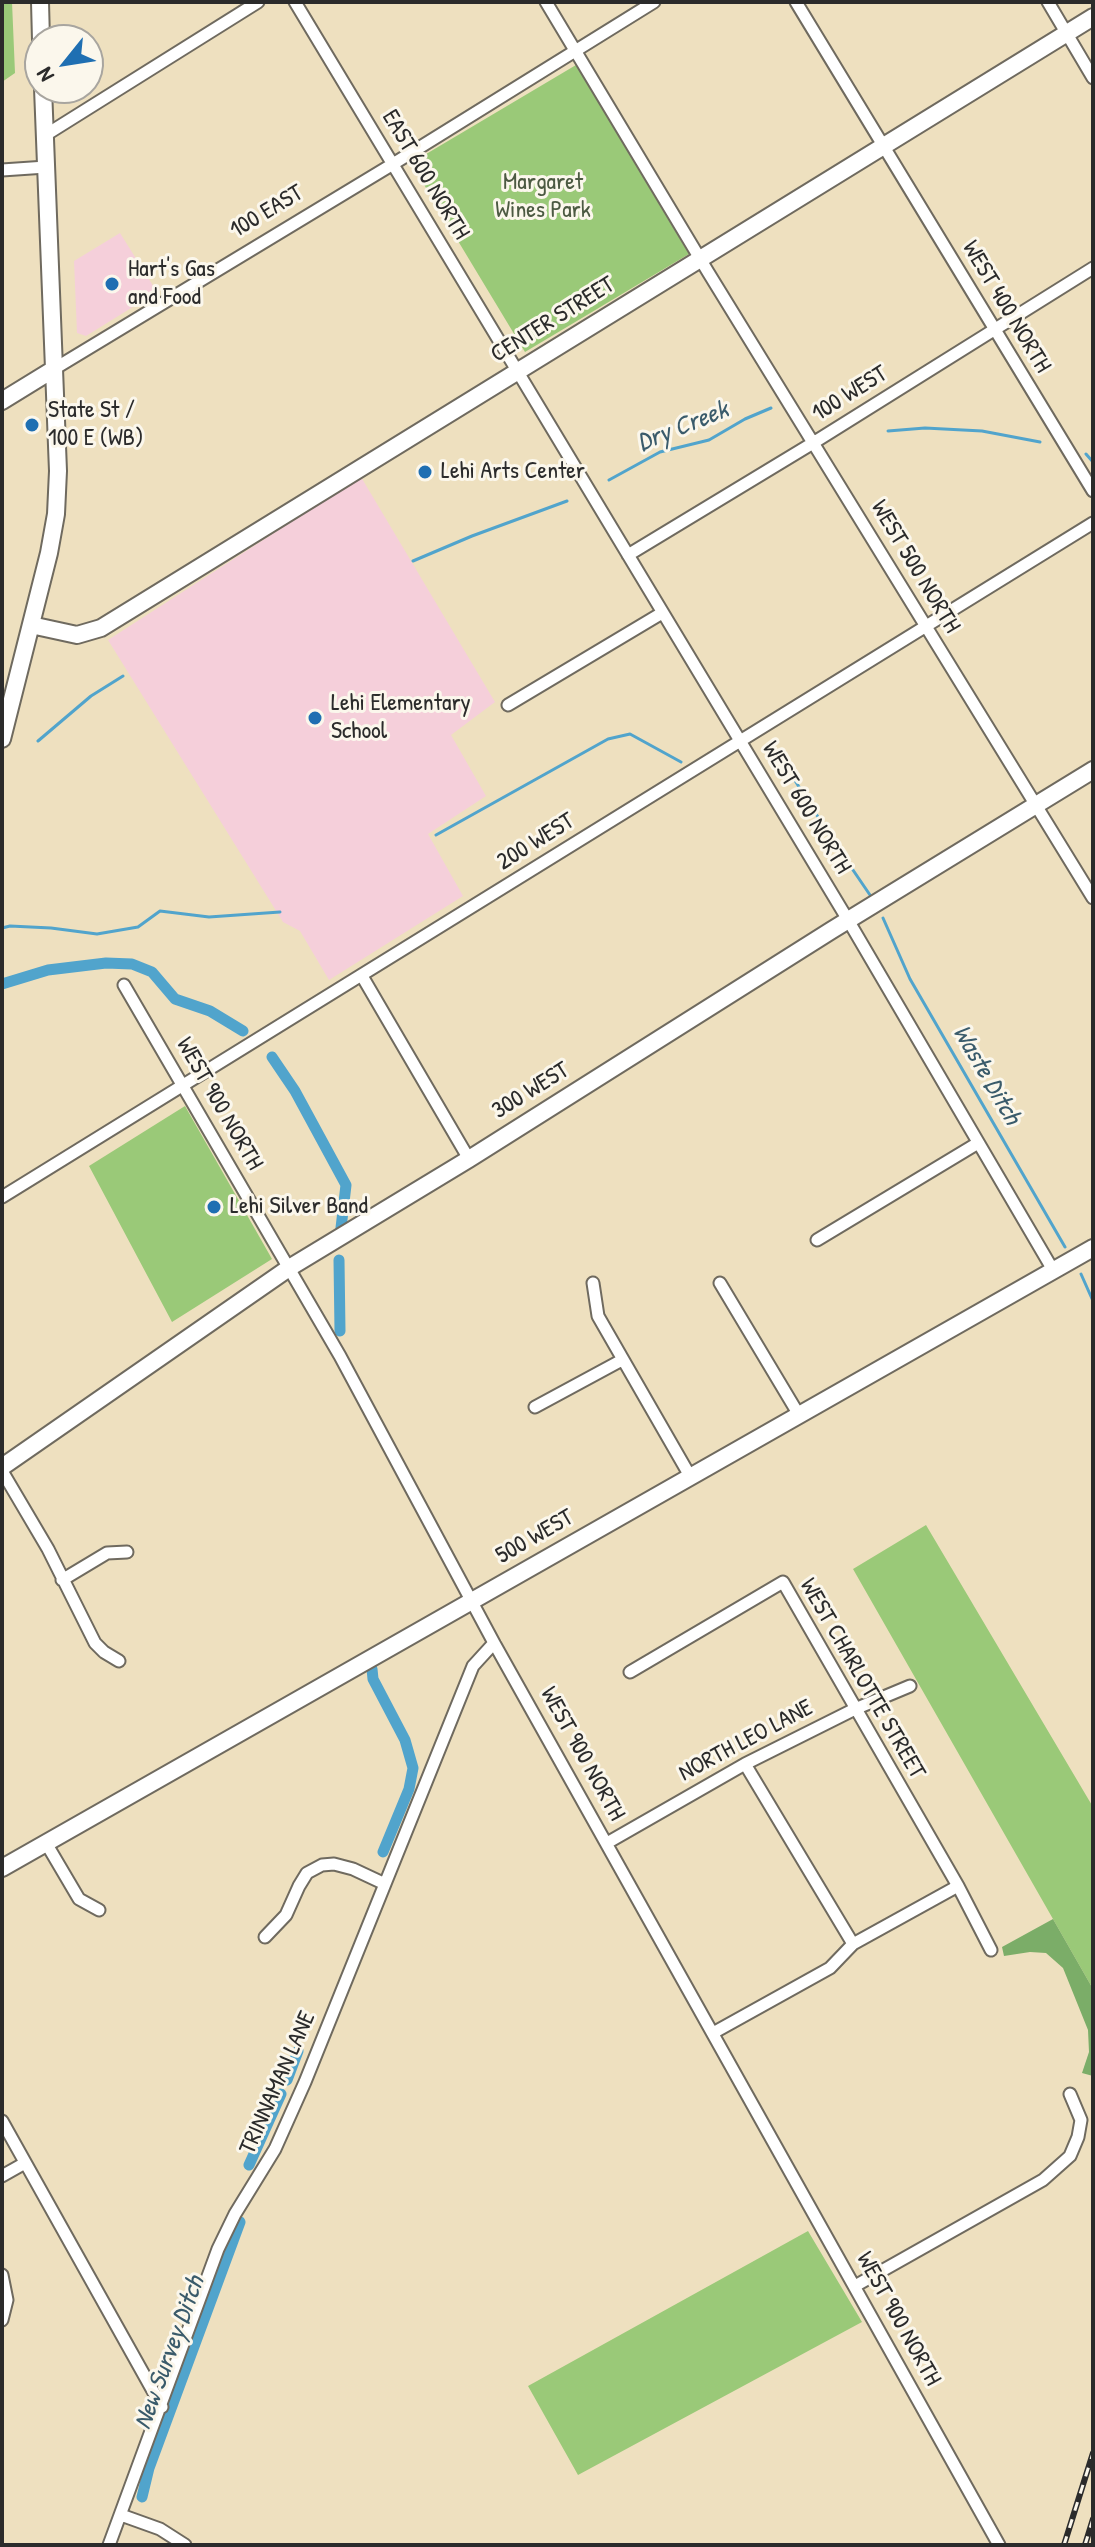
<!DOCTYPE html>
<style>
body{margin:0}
#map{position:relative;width:1095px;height:2547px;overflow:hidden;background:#eee0bf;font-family:"Patrick Hand",sans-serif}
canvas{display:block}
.frame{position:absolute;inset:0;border:4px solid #2b2b2b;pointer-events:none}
.north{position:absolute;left:24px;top:24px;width:80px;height:80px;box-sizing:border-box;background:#fbf7ec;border:2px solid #a8a59f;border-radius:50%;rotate:240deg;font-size:22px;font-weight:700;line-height:32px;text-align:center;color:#2b2b2b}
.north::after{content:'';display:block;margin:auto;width:28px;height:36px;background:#1f6fb2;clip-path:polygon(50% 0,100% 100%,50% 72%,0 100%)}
</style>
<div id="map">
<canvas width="1095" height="2547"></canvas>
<div class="frame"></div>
<div class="north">N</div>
</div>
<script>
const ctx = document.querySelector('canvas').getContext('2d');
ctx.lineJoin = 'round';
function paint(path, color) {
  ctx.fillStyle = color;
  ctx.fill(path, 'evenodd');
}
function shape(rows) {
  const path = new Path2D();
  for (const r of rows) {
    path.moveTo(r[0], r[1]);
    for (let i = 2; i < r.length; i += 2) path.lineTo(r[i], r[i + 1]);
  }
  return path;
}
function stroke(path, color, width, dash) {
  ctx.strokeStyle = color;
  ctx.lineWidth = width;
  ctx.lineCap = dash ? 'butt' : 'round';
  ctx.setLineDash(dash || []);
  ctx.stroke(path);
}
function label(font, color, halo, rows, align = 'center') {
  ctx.font = font + ' "Patrick Hand",sans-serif';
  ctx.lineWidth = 6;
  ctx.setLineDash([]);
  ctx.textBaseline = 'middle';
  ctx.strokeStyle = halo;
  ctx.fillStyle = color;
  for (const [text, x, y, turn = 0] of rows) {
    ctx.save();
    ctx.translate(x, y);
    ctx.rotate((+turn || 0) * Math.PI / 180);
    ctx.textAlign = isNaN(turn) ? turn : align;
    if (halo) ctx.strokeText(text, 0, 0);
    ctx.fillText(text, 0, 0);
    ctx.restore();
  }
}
paint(shape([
 [120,233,157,292,86,336,77,333,74,261],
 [361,477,495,702,451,735,486,796,428,834,463,896,329,980,300,931,283,922,108,640]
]), '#f5cfda');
paint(shape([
 [2,2,12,2,15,73,2,82],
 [576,65,689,254,525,352,411,163],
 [185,1106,272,1259,172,1322,89,1166],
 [926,1525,1093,1807,1093,1989,853,1569],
 [808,2231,862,2322,578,2475,528,2386]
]), '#9ac978');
paint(shape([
 [1053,1919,1093,1989,1093,2076,1082,2073,1089,2052,1088,2030,1063,1968,1046,1953,1030,1952,1004,1956,1002,1947]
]), '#7bad68');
stroke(shape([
 [888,431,925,428,982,431,1040,442],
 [1086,454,1093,462],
 [609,480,660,452,709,440,745,419,771,408],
 [413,561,472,536,567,501],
 [38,741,91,696,123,676],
 [781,776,794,779,818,817],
 [823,826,870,895],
 [436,835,608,739,630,734,681,762],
 [883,918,910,979,1065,1247],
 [2,928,10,926,51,928,97,934,138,927,160,911,209,917,280,912],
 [1081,1274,1093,1301]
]), '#51a4cc', 3);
stroke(shape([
 [2,984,48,970,106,963,132,964,152,972,175,999,210,1011,243,1031],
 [272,1057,295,1091,346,1185,341,1228],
 [339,1260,340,1331],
 [372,1669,373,1679,405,1740,413,1768,409,1789,383,1852],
 [287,2080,298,2051],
 [249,2165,281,2094],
 [142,2497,149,2468,240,2222]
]), '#51a4cc', 11);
const street = shape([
 [295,2,848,920,1053,1270],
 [546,2,708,272,1093,898],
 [796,2,1093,491],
 [1048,2,1093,78],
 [44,136,258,2],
 [2,170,46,167],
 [54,369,393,164,654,2],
 [628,555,813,443,1093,268],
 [508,705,662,613],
 [362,976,469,1159],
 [124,985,340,1356,494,1643,999,2545],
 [2,1197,1093,523],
 [817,1240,978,1143],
 [593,1283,598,1316,690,1476],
 [720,1283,799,1415],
 [535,1407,622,1360],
 [2,1471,48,1549,95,1643,104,1652,119,1661],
 [62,1580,107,1553,127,1552],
 [630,1672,783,1582,958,1886,991,1950],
 [745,1764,853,1944],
 [46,1843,79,1899,99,1910],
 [607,1843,745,1764,855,1709,910,1686],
 [265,1937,286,1915,299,1886,307,1873,322,1865,334,1864,353,1869,385,1884],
 [713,2033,830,1968,853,1944,958,1886],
 [2,2121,162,2407],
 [2,2176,25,2163],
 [2,2275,7,2300,2,2320],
 [855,2286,1043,2180,1070,2156,1078,2137,1081,2120,1070,2094],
 [121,2515,160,2529,185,2545],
 [109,2545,218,2249,235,2214,275,2149,305,2082,473,1666,494,1643]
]);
const secondary = shape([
 [40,2,41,40],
 [2,401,54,369],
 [31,625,77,635,101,628,1093,17],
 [2,739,49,553,56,514,58,471,43,88],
 [2,1467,289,1268,469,1159,832,930,1093,770],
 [2,1868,1093,1248]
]);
stroke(street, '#6f6a5f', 15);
stroke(secondary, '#6f6a5f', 20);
stroke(street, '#fff', 11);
stroke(secondary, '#fff', 16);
const rail = shape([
 [1064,2545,1093,2453],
 [1085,2545,1093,2519]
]);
stroke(rail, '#2b2b2b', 6);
stroke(rail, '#fbf7ec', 3, [9]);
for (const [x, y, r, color] of [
 [112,284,8,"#1f6fb2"],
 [32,425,8,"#1f6fb2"],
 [425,472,8,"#1f6fb2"],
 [315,718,8,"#1f6fb2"],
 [214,1207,8,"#1f6fb2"]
]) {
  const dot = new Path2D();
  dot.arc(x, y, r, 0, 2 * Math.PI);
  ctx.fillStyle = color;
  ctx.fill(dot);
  stroke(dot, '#fbf7ec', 3);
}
label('24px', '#2b2b2b', '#fbf7ec', [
 ["EAST 600 NORTH",425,175,59],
 ["100 EAST",267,212,-31],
 ["WEST 400 NORTH",1006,307,59],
 ["CENTER STREET",553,320,-32],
 ["100 WEST",850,394,-32],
 ["WEST 500 NORTH",915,567,59],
 ["WEST 600 NORTH",806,808,59],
 ["200 WEST",536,842,-32],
 ["300 WEST",531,1091,-32],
 ["WEST 900 NORTH",219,1104,60],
 ["500 WEST",535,1537,-30],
 ["WEST CHARLOTTE STREET",862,1679,60],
 ["NORTH LEO LANE",746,1741,-28],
 ["WEST 900 NORTH",582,1754,61],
 ["TRINNAMAN LANE",278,2083,-66],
 ["WEST 900 NORTH",898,2319,61]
]);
label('24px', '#4c5a42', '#fbf7ec', [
 ["Margaret",543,183],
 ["Wines Park",543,211]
]);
label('24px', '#2b2b2b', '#fbf7ec', [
 ["Hart's Gas",128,270],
 ["and Food",128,298],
 ["State St /",48,411],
 ["100 E (WB)",48,439],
 ["Lehi Arts Center",441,472],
 ["Lehi Elementary",331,704],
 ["School",331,732],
 ["Lehi Silver Band",230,1207]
], 'left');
label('italic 26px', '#3a5b6b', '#fbf7ec', [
 ["Dry Creek",683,427,-22],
 ["Waste Ditch",986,1075,60],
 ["New Survey Ditch",170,2353,-70]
]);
</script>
